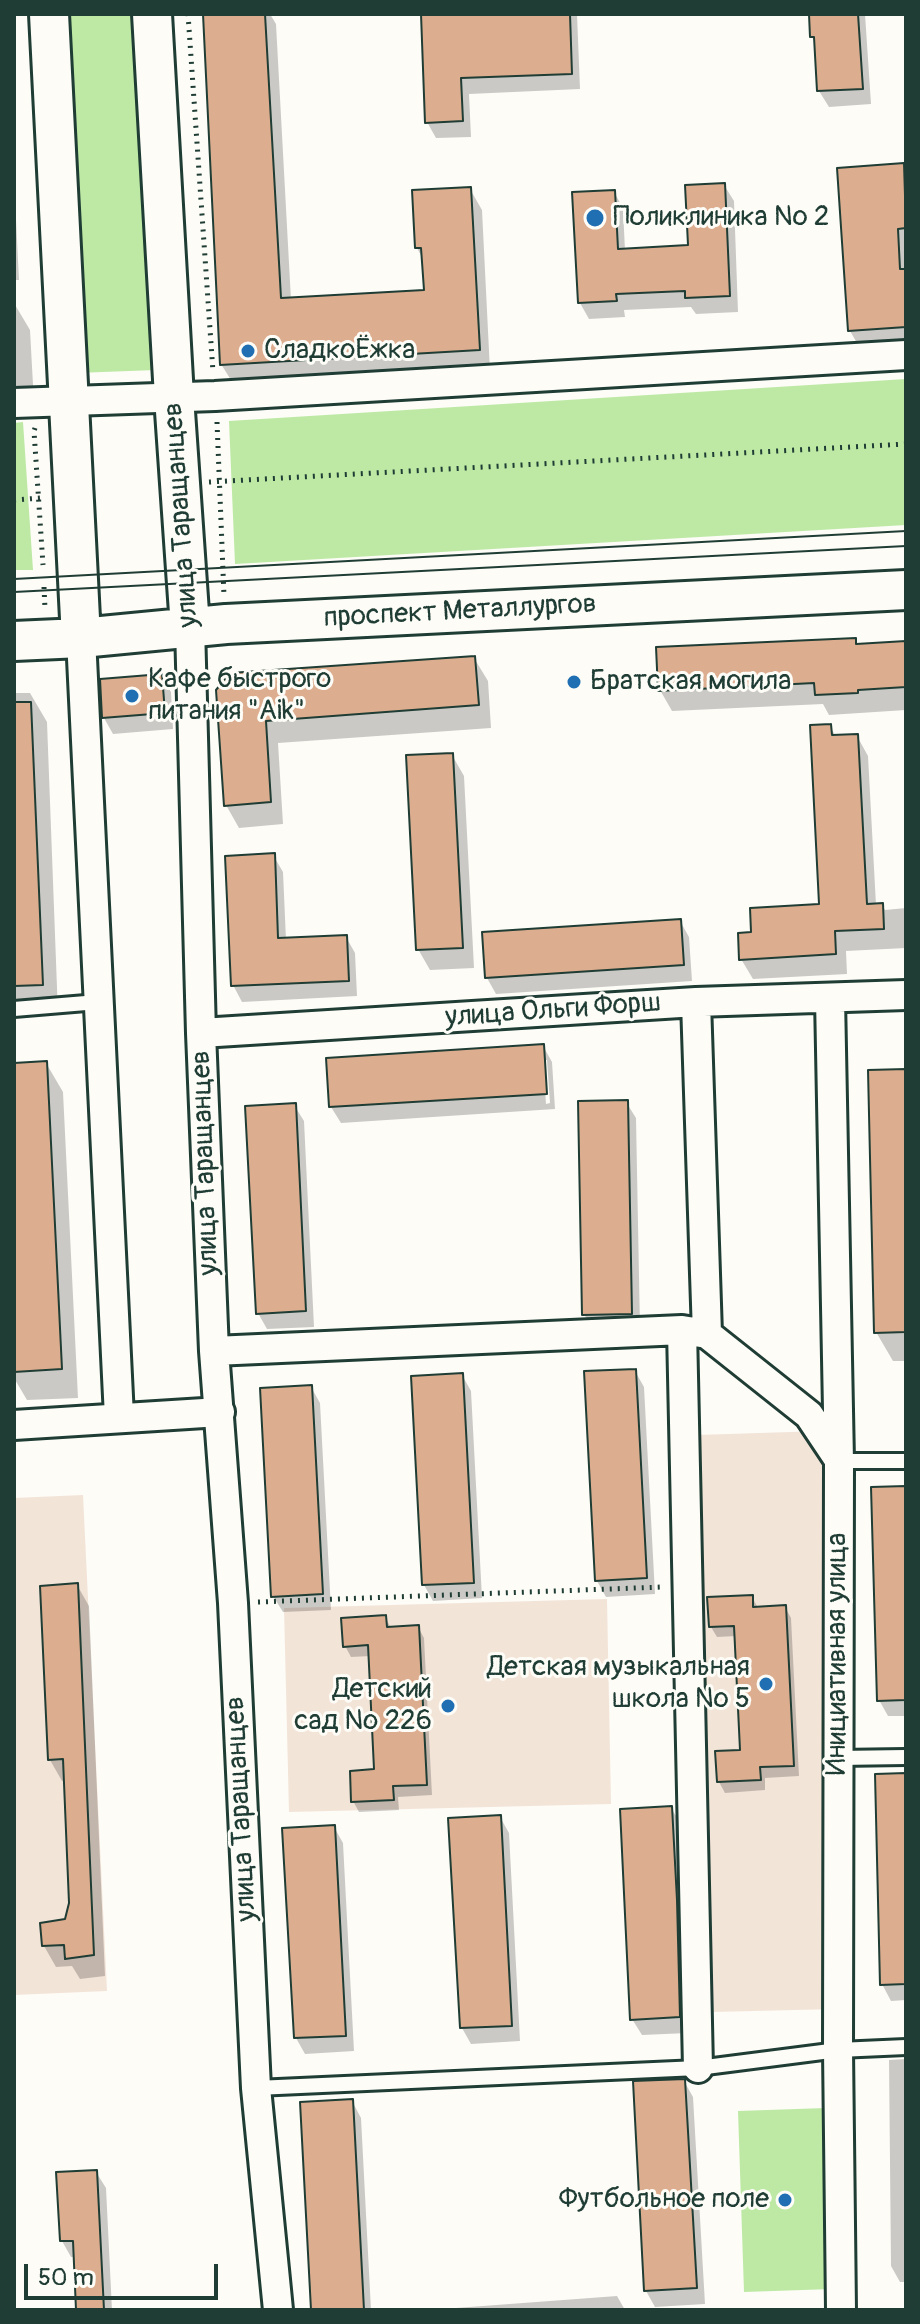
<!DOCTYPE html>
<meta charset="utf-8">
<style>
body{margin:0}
#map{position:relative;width:920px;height:2324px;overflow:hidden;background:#fdfcf7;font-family:Pangolin,sans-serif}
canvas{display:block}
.frame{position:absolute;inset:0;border:16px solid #1f3d34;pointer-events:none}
.scale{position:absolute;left:24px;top:2264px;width:194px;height:36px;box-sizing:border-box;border:4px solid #1f3d34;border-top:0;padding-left:10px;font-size:24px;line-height:28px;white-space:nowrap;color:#1f3d34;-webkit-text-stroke:6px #fdfcf7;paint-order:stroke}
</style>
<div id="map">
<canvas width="920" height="2324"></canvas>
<div class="frame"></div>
<div class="scale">50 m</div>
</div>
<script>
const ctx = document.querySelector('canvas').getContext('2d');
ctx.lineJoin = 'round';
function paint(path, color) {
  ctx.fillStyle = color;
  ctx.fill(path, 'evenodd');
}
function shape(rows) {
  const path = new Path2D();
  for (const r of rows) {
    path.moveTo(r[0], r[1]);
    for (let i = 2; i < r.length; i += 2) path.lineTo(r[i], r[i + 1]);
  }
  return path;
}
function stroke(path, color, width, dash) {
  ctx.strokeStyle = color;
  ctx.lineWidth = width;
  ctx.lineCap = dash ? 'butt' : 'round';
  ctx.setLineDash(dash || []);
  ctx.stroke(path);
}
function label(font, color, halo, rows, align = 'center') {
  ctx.font = font + ' Pangolin,sans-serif';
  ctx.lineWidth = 6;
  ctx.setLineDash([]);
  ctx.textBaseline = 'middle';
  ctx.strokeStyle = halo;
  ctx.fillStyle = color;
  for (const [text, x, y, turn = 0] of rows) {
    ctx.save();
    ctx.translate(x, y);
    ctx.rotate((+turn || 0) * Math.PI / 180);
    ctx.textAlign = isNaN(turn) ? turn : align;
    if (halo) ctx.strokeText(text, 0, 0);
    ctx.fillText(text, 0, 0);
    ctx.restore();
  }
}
paint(shape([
 [822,1431,837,2009,712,2012,697,1435],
 [83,1495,107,1991,14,1995,14,1498],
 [607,1599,611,1804,289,1812,284,1608]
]), '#f3e4d8');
paint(shape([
 [59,14,135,14,156,370,76,373],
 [906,379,906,525,235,564,229,421],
 [23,422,33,570,14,570,14,423],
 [826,2108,832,2289,744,2292,738,2111]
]), '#bde9a5');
paint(shape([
 [205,14,270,14,276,24,291,300,426,292,424,261,417,248,470,189,482,210,490,371,234,385,221,364],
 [423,14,577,14,580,89,469,94,471,137,436,138,427,122],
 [811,14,865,14,871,104,829,107,819,91,816,44,812,37],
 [902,165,906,171,906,357,867,360,850,331],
 [14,179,19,280,14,280],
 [724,185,734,201,738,312,696,314,691,307,624,310,625,317,589,319,580,303,614,192,623,208,625,251,690,247],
 [14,303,30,330,34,403,14,404],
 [855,640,859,646,906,643,906,710,829,715,823,704,672,711,660,690],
 [474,658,488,681,491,728,278,743,283,824,239,828,226,805,218,691],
 [161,676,171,692,173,729,113,734,104,718],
 [14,693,30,693,47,722,58,1014,14,1015],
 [830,726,836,737,857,736,868,756,876,905,882,905,885,910,906,908,906,948,846,951,847,974,753,979,741,959,753,934,821,906],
 [452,755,464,776,474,968,430,970,418,949],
 [273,855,283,872,286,940,346,937,355,953,357,996,242,1002,233,985],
 [680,921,689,937,692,981,496,994,487,978],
 [543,1046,552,1062,555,1109,341,1123,331,1107,329,1060],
 [543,1060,547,1060,550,1103,546,1104],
 [46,1063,63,1092,78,1398,27,1400,14,1378,14,1065],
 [906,1071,906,1361,893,1361,876,1332],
 [626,1102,636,1118,640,1329,593,1330,584,1314],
 [294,1105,304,1121,314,1327,267,1329,258,1313],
 [635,1371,644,1387,655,1594,606,1597,597,1581],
 [462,1375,471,1391,482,1598,433,1601,424,1585],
 [311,1387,320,1403,331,1610,283,1612,273,1596],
 [906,1488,906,1716,888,1716,879,1700],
 [77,1585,89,1606,105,1976,80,1979,72,1966,56,1967,44,1946,67,1921,71,1903,66,1780,62,1781,50,1760],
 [752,1597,758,1608,785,1607,791,1618,799,1776,765,1778,765,1790,725,1793,719,1782,718,1753,742,1752,737,1636,717,1637,711,1627],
 [385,1617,391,1628,418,1627,424,1638,432,1795,398,1797,399,1810,359,1812,353,1801,376,1771,371,1656,351,1657,345,1646],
 [906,1775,906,2000,891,2001,882,1984],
 [671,1808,681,1824,688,2033,642,2035,632,2019],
 [500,1817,509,1833,520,2041,471,2044,462,2028],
 [334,1827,343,1843,354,2051,305,2054,296,2038],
 [906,2059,906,2282,900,2282,891,2266,889,2060],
 [684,2081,693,2097,705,2304,655,2307,646,2291],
 [352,2101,361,2118,371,2310,313,2310],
 [96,2172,106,2188,112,2310,78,2310,75,2257,71,2257,62,2241],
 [617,2296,625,2310,429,2310]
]), '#0003');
const building = shape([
 [203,14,265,14,281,298,424,290,421,248,415,248,412,190,471,187,480,350,220,365,203,14],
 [421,14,570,14,572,74,461,78,463,121,425,123,421,14],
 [809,14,858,14,863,89,817,91,814,37,810,37,809,14],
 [904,163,906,228,898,229,900,269,906,269,906,327,848,331,837,168,904,163],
 [725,183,730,296,685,298,685,291,616,294,617,301,578,303,572,192,615,190,618,249,688,245,685,185,725,183],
 [856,638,856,644,906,641,906,687,858,690,858,693,815,695,814,683,658,691,656,647,856,638],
 [475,656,479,705,266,721,271,802,224,806,216,690,230,673,475,656],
 [162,674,165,713,102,718,100,679,162,674],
 [14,702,31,702,43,985,14,986,14,702],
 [831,724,832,735,858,734,867,904,883,903,884,929,835,931,836,954,739,960,738,933,751,932,750,908,819,904,810,725,831,724],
 [453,753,463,948,416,950,406,755,453,753],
 [275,853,278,938,347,935,349,981,231,986,225,856,275,853],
 [681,919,684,965,485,978,482,932,681,919],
 [544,1044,547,1094,329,1107,326,1058,544,1044],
 [47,1061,62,1369,14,1372,14,1063,47,1061],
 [906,1069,906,1332,874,1333,868,1070,906,1069],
 [628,1100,632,1314,582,1315,578,1101,628,1100],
 [296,1103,306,1311,256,1314,245,1106,296,1103],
 [636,1369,647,1578,595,1581,584,1371,636,1369],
 [463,1373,474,1583,422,1585,411,1376,463,1373],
 [312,1385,323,1594,271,1597,260,1388,312,1385],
 [906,1486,906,1700,877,1701,871,1487,906,1486],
 [78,1583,94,1955,65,1959,64,1945,42,1946,40,1923,65,1919,69,1903,63,1759,48,1760,40,1586,78,1583],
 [753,1595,753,1607,786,1605,794,1766,760,1767,761,1780,717,1782,715,1751,740,1750,734,1626,709,1627,707,1597,753,1595],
 [386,1615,387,1627,419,1625,427,1785,393,1786,394,1800,351,1802,350,1771,374,1769,368,1645,343,1647,341,1618,386,1615],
 [906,1773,906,1984,880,1985,875,1774,906,1773],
 [672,1806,677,1900,680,2017,630,2020,620,1809,672,1806],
 [501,1815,512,2026,460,2028,448,1818,501,1815],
 [335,1825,346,2036,294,2038,282,1828,335,1825],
 [685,2079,697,2288,644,2291,633,2081,685,2079],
 [353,2099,364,2310,311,2310,300,2102,353,2099],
 [97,2170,104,2310,76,2310,73,2241,60,2241,56,2172,97,2170]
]);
paint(building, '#ddad8f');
stroke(building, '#1f3d34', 2);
const lane = shape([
 [14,1009,98,1002],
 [839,1461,906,1461],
 [838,1758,906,1757],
 [256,2088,698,2068,838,2050,906,2047]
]);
const street = shape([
 [14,403,215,396,906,355],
 [190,627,201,1033,214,1351,233,1603,256,2088,278,2310],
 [81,638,119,1417],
 [830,998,839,1461,838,2050,841,2310],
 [696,1002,707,1334,809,1415,839,1460],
 [201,1033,696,1002,906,995],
 [682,1330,698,2068],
 [214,1351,682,1330,701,1333],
 [14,1425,220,1412]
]);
const secondary = shape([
 [49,14,81,638],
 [152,14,174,397,190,627],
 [14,641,81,638,226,624,906,590]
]);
stroke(lane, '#1f3d34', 20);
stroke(street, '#1f3d34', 34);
stroke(secondary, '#1f3d34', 44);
stroke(shape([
 [188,14,213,372],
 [217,422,224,596],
 [35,428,34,431,43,565],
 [209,482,906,444],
 [14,500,41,498],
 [44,587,45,609],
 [258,1602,663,1587]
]), '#1f3d34', 5, [2, 6]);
stroke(lane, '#fdfcf7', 14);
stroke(street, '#fdfcf7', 28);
stroke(secondary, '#fdfcf7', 38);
stroke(shape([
 [14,579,906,531],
 [14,592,906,546]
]), '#1f3d34', 2);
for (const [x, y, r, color] of [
 [595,218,10,"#1f6fb2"],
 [248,351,8,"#1f6fb2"],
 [574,682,8,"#1f6fb2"],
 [132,696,8,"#1f6fb2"],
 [766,1684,8,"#1f6fb2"],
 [448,1706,8,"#1f6fb2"],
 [785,2200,8,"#1f6fb2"]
]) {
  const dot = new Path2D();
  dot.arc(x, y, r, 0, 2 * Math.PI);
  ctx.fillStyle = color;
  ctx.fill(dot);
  stroke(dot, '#fdfcf7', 3);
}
label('28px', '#1f3d34', '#fdfcf7', [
 ["Поликлиника № 2",613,218],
 ["СладкоЁжка",264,351],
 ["Кафе быстрого",148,680],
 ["питания \"Aik\"",148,712],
 ["Братская могила",590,682],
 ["Детская музыкальная",750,1668,"right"],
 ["школа № 5",750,1700,"right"],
 ["Детский",432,1690,"right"],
 ["сад № 226",432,1722,"right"],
 ["Футбольное поле",769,2200,"right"]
], 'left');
label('28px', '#1f3d34', '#fdfcf7', [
 ["улица Таращанцев",182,515,-94],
 ["проспект Металлургов",460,612,-3],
 ["улица Ольги Форш",553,1011,-4],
 ["улица Таращанцев",206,1163,-92],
 ["Инициативная улица",838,1654,-90],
 ["улица Таращанцев",242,1809,-93]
]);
</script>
